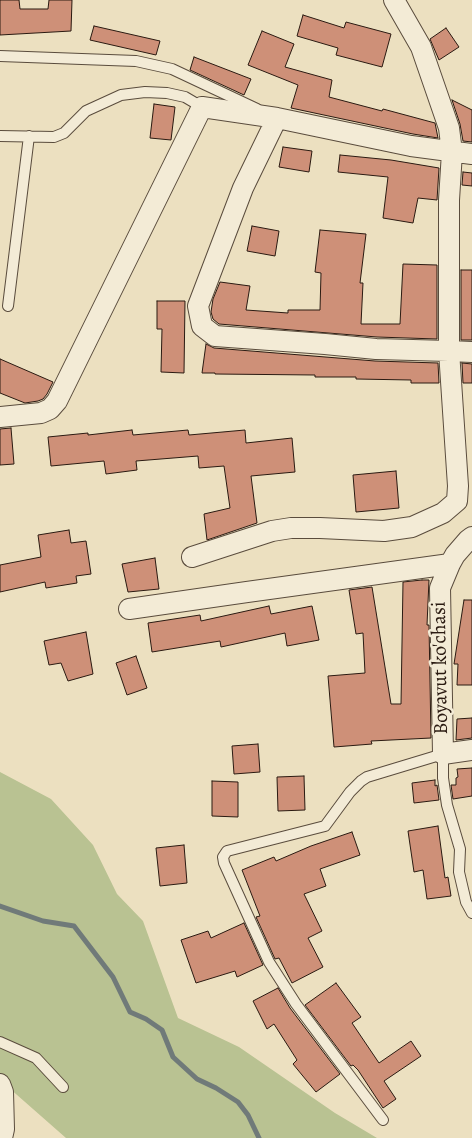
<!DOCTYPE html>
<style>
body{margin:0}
canvas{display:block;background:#ece0c0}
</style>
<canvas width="472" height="1138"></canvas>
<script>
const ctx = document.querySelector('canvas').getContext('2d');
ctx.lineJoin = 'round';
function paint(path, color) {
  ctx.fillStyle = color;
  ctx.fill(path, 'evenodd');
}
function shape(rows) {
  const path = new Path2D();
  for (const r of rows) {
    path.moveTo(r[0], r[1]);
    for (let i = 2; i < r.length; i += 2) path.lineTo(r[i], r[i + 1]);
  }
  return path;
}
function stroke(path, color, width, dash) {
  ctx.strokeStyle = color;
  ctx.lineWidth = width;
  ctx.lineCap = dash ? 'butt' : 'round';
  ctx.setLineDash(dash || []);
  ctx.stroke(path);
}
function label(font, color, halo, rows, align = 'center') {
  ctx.font = font + ' Alegreya,serif';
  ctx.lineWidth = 5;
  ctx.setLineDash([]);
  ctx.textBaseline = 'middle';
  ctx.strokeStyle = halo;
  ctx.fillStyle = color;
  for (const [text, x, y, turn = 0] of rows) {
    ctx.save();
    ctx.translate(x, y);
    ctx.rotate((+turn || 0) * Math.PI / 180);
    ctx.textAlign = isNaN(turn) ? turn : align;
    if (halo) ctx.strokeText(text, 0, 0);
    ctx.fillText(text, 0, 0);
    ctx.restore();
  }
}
paint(shape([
 [0,772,51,799,93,845,117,894,143,921,178,1018,239,1047,335,1113,377,1138,66,1138,0,1080]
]), '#b9c292');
stroke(shape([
 [0,906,43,921,74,926,113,977,130,1012,146,1019,162,1030,173,1057,197,1079,216,1088,238,1102,248,1115,259,1138]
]), '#707a79', 5);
const building = shape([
 [0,0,19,0,20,9,48,9,49,0,72,0,71,31,0,35,0,0],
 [303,15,344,28,346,22,391,34,382,67,336,55,338,48,297,36,303,15],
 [94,26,160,41,156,55,90,40,94,26],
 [446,28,459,47,439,60,430,39,446,28],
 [262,31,294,44,285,67,332,80,329,97,382,111,383,109,435,123,438,138,413,134,291,108,298,85,248,65,262,31],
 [194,57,251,79,244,95,190,70,194,57],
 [452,100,472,110,472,142,463,141,460,124,452,100],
 [154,104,175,107,171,140,150,138,154,104],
 [283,147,312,151,309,172,279,167,283,147],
 [340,155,391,160,439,168,437,200,418,198,413,223,383,218,388,177,338,172,340,155],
 [463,172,472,173,472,186,462,185,463,172],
 [252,226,279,231,275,256,247,251,252,226],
 [320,230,366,234,360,283,363,283,361,324,400,324,403,264,437,265,437,339,377,337,219,324,213,319,211,312,213,299,220,282,250,286,246,310,288,313,288,310,320,310,321,273,315,272,320,230],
 [461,270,472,270,472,340,461,340,461,270],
 [157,301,185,301,184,373,161,372,162,329,157,329,157,301],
 [206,344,214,348,375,361,438,363,439,383,411,383,411,380,356,379,356,377,315,377,315,375,215,374,215,373,202,373,206,344],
 [0,359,53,382,47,394,43,399,38,401,25,403,0,393,0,359],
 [462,363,472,364,472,383,463,383,462,363],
 [11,428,14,464,0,465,0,429,11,428],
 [132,430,133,435,188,430,189,435,245,430,246,443,292,438,295,472,251,476,257,523,207,540,204,514,230,508,224,466,199,468,198,456,136,461,137,470,106,474,104,461,51,466,48,437,88,433,88,435,132,430],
 [396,471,399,508,356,512,353,475,396,471],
 [69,530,71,543,86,541,91,574,76,576,77,583,46,588,45,582,0,592,0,565,41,557,38,535,69,530],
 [155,558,159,589,128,592,122,564,155,558],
 [422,580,429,580,427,625,429,625,431,738,371,741,372,744,334,747,328,676,365,673,363,633,356,634,349,590,372,587,391,704,401,704,403,582,422,580],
 [464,600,472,600,472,685,457,685,458,664,454,664,464,600],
 [269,606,271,614,312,606,319,640,287,646,285,633,221,647,220,641,152,652,148,623,200,615,201,621,269,606],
 [86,632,93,674,68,681,61,663,49,665,44,641,86,632],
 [136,656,147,688,127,695,116,663,136,656],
 [472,718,472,738,456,740,457,719,472,718],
 [258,744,260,772,234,774,232,746,258,744],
 [472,768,472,796,453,799,451,785,456,785,456,778,458,777,457,769,472,768],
 [304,776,305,810,278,811,277,777,304,776],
 [435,780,435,786,437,785,439,800,414,803,412,783,435,780],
 [212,781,238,782,238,817,212,816,212,781],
 [438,826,445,878,448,877,451,896,427,899,423,870,414,872,408,831,438,826],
 [352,832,360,855,320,869,326,886,304,894,322,931,308,938,323,967,292,983,279,958,275,959,256,917,260,916,242,870,274,857,276,861,311,846,352,832],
 [184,845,187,883,160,886,156,848,184,845],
 [244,923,263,965,237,977,235,971,196,983,181,940,208,931,211,938,244,923],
 [336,983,361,1017,352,1023,379,1063,411,1041,421,1056,384,1081,396,1099,383,1108,358,1070,353,1065,351,1066,305,1005,336,983],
 [278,988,290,1008,340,1074,316,1092,293,1064,297,1060,274,1024,267,1029,253,1001,278,988]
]);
paint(building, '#ce9078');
stroke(building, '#2a1a11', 1);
const lane = shape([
 [0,56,136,61,172,69,257,109],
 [0,136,54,137,64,133,86,111,121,95,145,92,167,93,185,97,202,107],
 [8,306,29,136],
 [0,1042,36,1058,63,1087],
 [383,1120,296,1004,269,962,224,863,223,857,227,851,325,826,350,792,361,781,367,777,443,754,443,778,447,805,460,849,459,872,466,902,472,913]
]);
const street = shape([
 [394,0,421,47,449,128,452,152,449,200,449,351,472,352],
 [0,417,41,413,50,409,57,401,202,107,277,118,411,146,472,154],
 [472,537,468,540,455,555,450,564,440,588,443,754,472,750],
 [192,557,272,531,291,528,320,528,384,531,412,527,443,513,457,501,458,486,449,351,376,349,325,344,215,336,202,326,198,306,243,188,277,118],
 [129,609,247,592,450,564],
 [0,1084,3,1092,4,1129,2,1138]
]);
stroke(lane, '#5a4c3d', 12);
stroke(street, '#5a4c3d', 22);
stroke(lane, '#f3ebd6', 10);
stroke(street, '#f3ebd6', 20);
label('20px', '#2a1a11', '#f3ebd6', [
 ["Boyavut ko'chasi",441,668,-91]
]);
</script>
